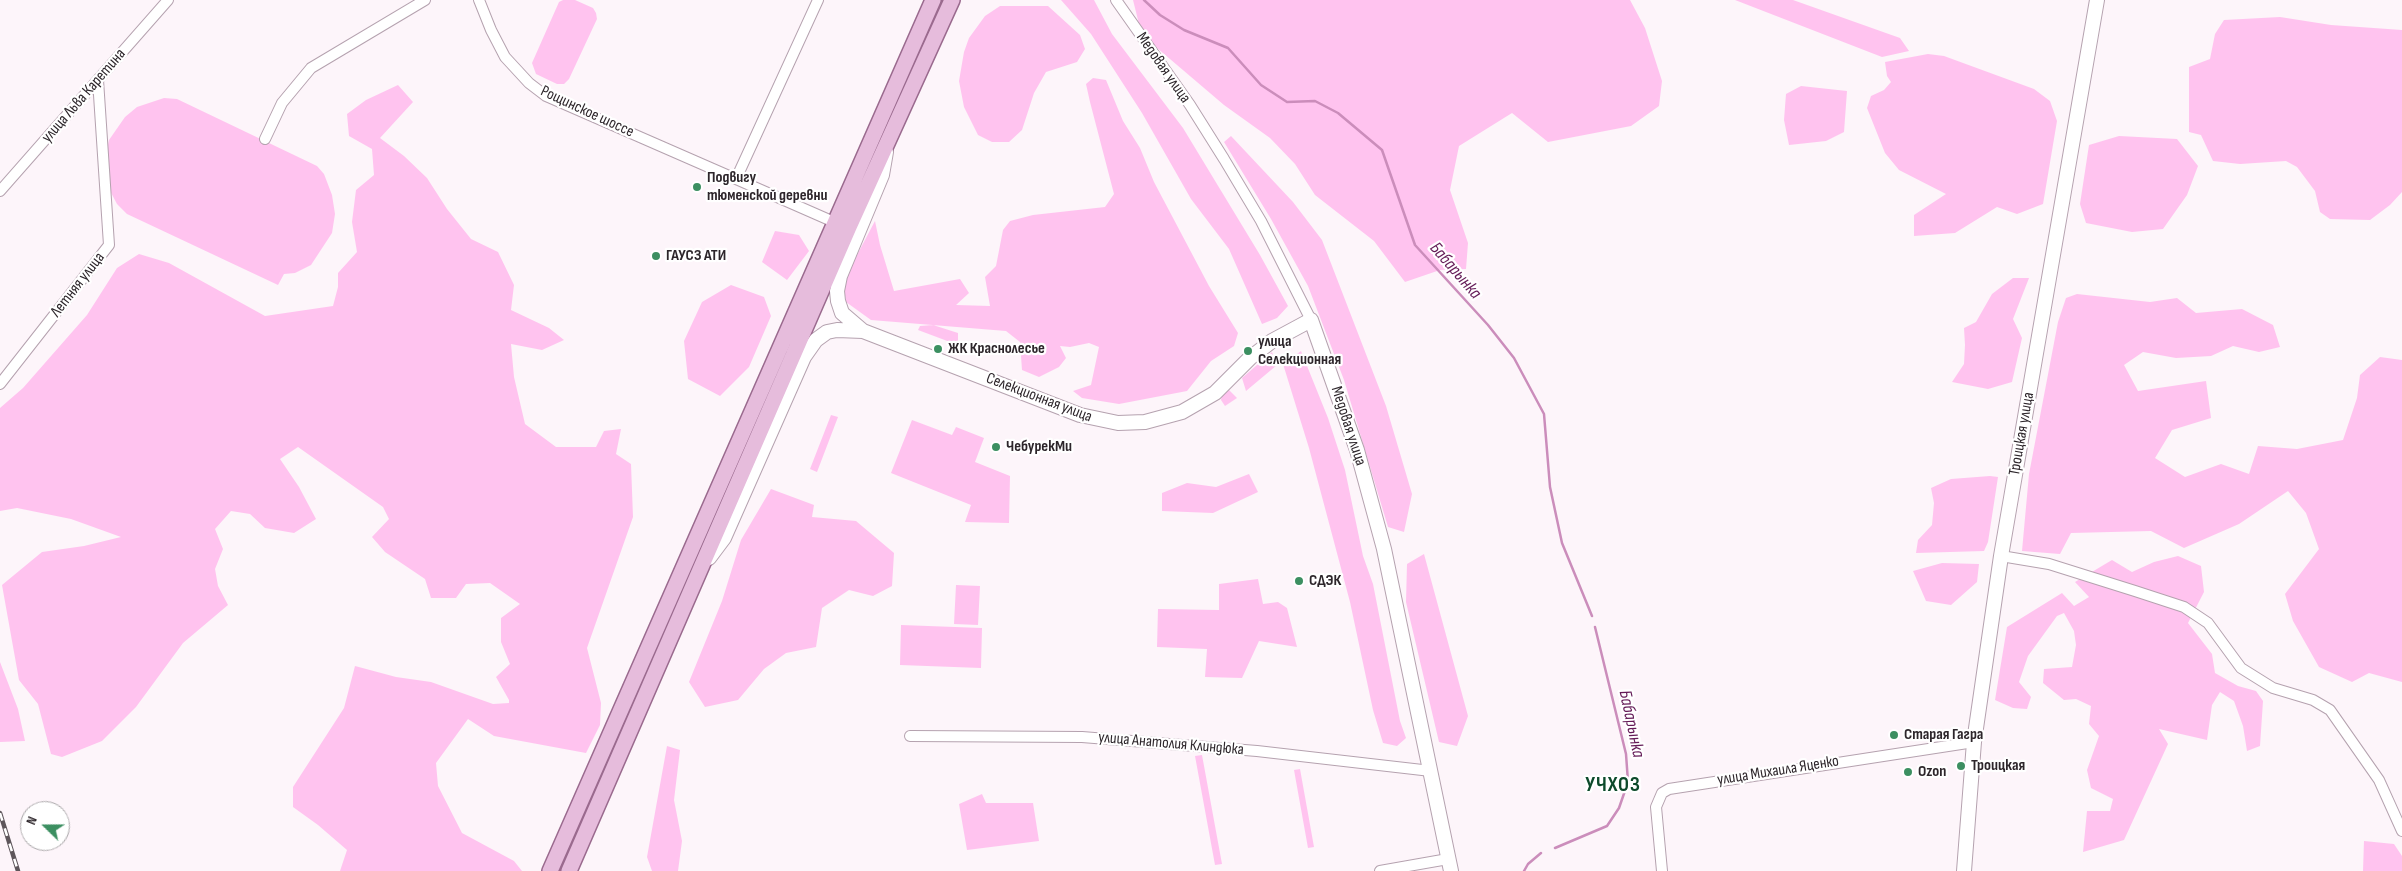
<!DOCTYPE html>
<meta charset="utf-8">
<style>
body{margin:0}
#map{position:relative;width:2402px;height:871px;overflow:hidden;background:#fdf5fa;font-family:"Sofia Sans Condensed",sans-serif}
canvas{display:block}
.north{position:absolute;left:20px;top:801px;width:50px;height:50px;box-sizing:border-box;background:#fff;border:1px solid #aba8aa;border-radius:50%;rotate:292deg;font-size:14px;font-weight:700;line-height:20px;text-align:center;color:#2d262b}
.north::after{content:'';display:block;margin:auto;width:18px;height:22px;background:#3c8f61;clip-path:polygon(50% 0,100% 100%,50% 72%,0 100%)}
</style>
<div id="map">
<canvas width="2402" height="871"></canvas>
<div class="north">N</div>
</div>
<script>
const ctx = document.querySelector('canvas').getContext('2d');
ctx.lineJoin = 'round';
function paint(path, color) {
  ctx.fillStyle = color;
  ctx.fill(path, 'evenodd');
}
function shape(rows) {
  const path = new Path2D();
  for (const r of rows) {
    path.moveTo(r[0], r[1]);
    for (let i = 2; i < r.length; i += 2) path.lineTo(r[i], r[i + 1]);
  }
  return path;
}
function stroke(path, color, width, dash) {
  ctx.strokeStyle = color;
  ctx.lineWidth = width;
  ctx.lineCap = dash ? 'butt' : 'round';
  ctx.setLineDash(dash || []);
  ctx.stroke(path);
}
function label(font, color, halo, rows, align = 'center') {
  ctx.font = font + ' "Sofia Sans Condensed",sans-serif';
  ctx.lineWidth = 4.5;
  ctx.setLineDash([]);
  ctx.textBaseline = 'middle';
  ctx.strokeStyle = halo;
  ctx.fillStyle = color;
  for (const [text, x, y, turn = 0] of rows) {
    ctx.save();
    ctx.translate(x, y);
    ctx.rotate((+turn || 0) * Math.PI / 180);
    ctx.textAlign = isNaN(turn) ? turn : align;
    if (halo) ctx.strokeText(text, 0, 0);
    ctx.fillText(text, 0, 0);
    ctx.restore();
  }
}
paint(shape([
 [563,0,575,0,593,8,596,13,597,19,569,79,564,84,557,84,536,74,532,63,559,2],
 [1061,0,1094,0,1112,34,1183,128,1260,255,1288,306,1277,318,1262,324,1229,249,1191,199,1142,113,1091,34],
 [1133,0,1630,0,1645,28,1662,81,1659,106,1631,126,1548,142,1512,113,1459,146,1450,190,1468,243,1466,269,1440,270,1405,282,1374,241,1315,195,1295,164,1270,138,1224,105,1150,42,1139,24],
 [1735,0,1793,0,1900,38,1909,51,1882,57],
 [1000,6,1048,6,1080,35,1085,49,1077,62,1046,72,1034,93,1022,130,1009,142,992,142,978,135,964,107,959,81,964,52,969,38,985,16],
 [2280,17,2331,25,2402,30,2402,192,2390,205,2370,220,2330,219,2320,212,2315,191,2297,167,2286,161,2240,164,2213,161,2201,135,2189,132,2189,67,2210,59,2215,34,2224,20],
 [1928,54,1944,56,2034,89,2050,101,2057,121,2043,204,2017,214,1997,207,1955,233,1914,236,1914,215,1946,194,1899,170,1885,153,1867,108,1871,96,1884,90,1891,82,1887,76,1885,62],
 [1093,78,1106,80,1123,121,1140,148,1154,182,1209,286,1238,333,1234,346,1211,361,1187,391,1119,404,1082,398,1073,391,1091,385,1099,347,1089,343,1070,347,1060,346,1066,358,1059,367,1039,377,1022,370,1020,342,1006,331,871,320,846,302,844,289,848,272,875,221,880,245,894,291,960,279,969,293,956,305,990,306,985,277,996,266,1003,230,1010,221,1033,215,1105,207,1114,194,1090,102,1086,84],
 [398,85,413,102,380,138,404,156,427,178,447,209,471,239,498,252,514,285,511,310,549,328,564,340,542,350,511,344,514,377,525,424,556,447,596,447,604,431,621,429,616,454,631,464,633,517,587,648,601,703,600,725,586,753,494,736,468,719,436,763,438,786,462,833,514,861,522,871,340,871,347,850,318,825,293,807,293,787,344,708,355,666,396,677,431,682,493,704,509,703,509,700,496,677,510,664,501,642,501,618,520,604,490,583,466,584,456,598,431,598,425,579,385,552,372,537,389,519,383,507,298,447,280,459,299,487,316,519,294,533,265,528,250,514,231,511,215,529,223,549,215,569,218,586,228,605,183,643,136,707,102,741,62,757,51,754,38,704,19,680,2,585,42,552,84,546,121,537,71,519,17,508,0,511,0,408,23,388,87,315,117,268,139,254,169,263,265,316,333,306,338,287,338,273,357,252,352,222,356,190,374,175,372,149,349,136,347,114,366,100],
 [1801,86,1847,91,1844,132,1826,141,1789,145,1784,120,1786,94],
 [164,98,177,99,317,166,324,174,332,195,335,214,332,233,311,265,295,273,284,274,278,285,127,214,117,204,108,187,106,153,109,140,125,117,137,107],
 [1231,136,1293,202,1322,240,1386,406,1412,494,1404,532,1388,527,1344,380,1308,286,1271,219,1224,142],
 [2119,136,2177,139,2198,166,2187,195,2163,229,2132,232,2086,223,2080,204,2089,145],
 [775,231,799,235,809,251,787,280,762,262],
 [2013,278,2029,278,2013,319,2022,338,2012,382,1988,389,1952,382,1964,364,1965,345,1964,328,1976,322,1992,294],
 [731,285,764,297,771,316,749,367,720,396,688,379,684,341,702,302],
 [2077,294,2150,302,2177,298,2196,313,2242,309,2273,325,2280,347,2259,352,2233,346,2211,356,2176,358,2143,352,2124,365,2138,391,2206,381,2211,418,2172,430,2155,458,2185,477,2221,464,2249,474,2258,446,2297,449,2343,440,2357,398,2360,375,2380,357,2402,360,2402,682,2369,673,2352,682,2319,667,2293,621,2285,594,2319,549,2306,513,2288,491,2239,524,2184,548,2151,531,2071,533,2060,554,2022,551,2029,474,2058,322,2066,298],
 [933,325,958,333,958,345,918,330,920,326],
 [1301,351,1328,418,1345,470,1363,556,1373,584,1400,721,1406,738,1397,746,1383,743,1373,710,1350,602,1309,448,1283,364],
 [1272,352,1277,365,1246,391,1242,378],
 [1229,390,1237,398,1225,406,1221,400,1222,395],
 [831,415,838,417,817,472,810,469],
 [912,420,952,435,956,427,984,438,975,462,1010,476,1009,523,965,522,971,505,891,473],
 [1249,474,1258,492,1213,513,1162,511,1162,493,1187,483,1216,487],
 [1990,476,1998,477,1988,542,1984,551,1916,553,1918,540,1932,525,1934,503,1931,488,1951,479],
 [771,489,814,505,812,517,856,521,894,553,892,586,873,596,849,590,822,608,816,647,786,653,764,669,738,700,705,707,689,682,722,601,741,540],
 [1424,554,1468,716,1457,746,1439,742,1406,602,1407,564],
 [2178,556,2201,566,2204,592,2188,623,2212,654,2215,673,2238,686,2256,691,2263,701,2260,746,2247,751,2243,726,2234,701,2220,692,2212,705,2207,740,2159,729,2168,744,2124,840,2083,852,2087,811,2110,811,2113,799,2091,788,2087,770,2099,736,2089,724,2091,706,2076,699,2064,700,2043,683,2044,669,2072,667,2076,645,2074,631,2064,613,2057,616,2028,656,2019,682,2031,697,2027,709,2013,708,1995,700,2007,627,2062,593,2074,606,2089,597,2075,582,2112,560,2132,572,2154,562],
 [1942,563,1979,564,1977,582,1951,605,1926,601,1913,571],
 [1258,579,1263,604,1278,602,1287,608,1297,647,1259,641,1242,678,1205,677,1207,649,1157,647,1158,609,1219,610,1219,584],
 [956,585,980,586,978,625,954,624],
 [901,625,982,628,981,668,900,665],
 [0,662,18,709,25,741,0,742],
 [667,746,680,750,674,800,682,841,678,871,652,871,647,857],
 [1202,755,1222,864,1215,865,1195,756],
 [1300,769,1314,847,1308,848,1294,770],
 [982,794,986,803,1033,803,1039,841,967,850,959,804],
 [2364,841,2394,844,2402,856,2402,871,2363,871]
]), '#ffc3ef');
stroke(shape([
 [1144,0,1160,15,1184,30,1228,48,1261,85,1287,102,1315,101,1338,113,1382,150,1415,245,1488,325,1514,358,1544,414,1550,487,1562,543,1592,616],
 [1555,848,1607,826,1619,808,1628,782,1626,754,1595,627],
 [1524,871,1528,864,1541,853]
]), '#cb8dbb', 2.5);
const street = shape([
 [479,0,491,30,505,57,529,83,546,96,736,179],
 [818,0,736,179,834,222],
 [1116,0,1190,105,1224,159,1261,221,1311,320],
 [265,139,282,103,311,68,425,0],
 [0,191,168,0],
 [0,384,109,245,98,80],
 [2001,556,2049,564,2135,591,2184,607,2208,623,2241,668,2273,688,2313,700,2330,710,2379,780,2402,831],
 [910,736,1082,737,1257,751,1431,771],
 [1380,871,1448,859],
 [1662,871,1656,807,1662,793,1669,789,1974,742]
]);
const secondary = shape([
 [886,152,882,175,840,276,837,291,838,301,842,313,863,331,1080,415,1118,423,1145,422,1182,412,1215,393,1250,358,1272,341,1311,320,1357,450,1384,549,1451,871],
 [709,558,724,538,804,357,816,340,827,332,837,330,863,331],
 [1964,871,1974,742,2001,556,2097,0]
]);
const primary = shape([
 [550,871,933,0],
 [569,871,849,227,952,0]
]);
stroke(street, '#b5a2af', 12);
stroke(secondary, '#b5a2af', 16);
stroke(primary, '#9a6a8e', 18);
stroke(street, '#fff', 10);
stroke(secondary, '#fff', 14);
stroke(primary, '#e6bcdc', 15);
const rail = shape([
 [0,813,18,871]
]);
stroke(rail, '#5e565b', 4.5);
stroke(rail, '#fff', 2.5, [8]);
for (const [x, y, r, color] of [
 [697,187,5,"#3c8f61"],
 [656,256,5,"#3c8f61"],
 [938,349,5,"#3c8f61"],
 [1248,351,5,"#3c8f61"],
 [996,447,5,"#3c8f61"],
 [1299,581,5,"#3c8f61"],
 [1894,735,5,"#3c8f61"],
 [1961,766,5,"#3c8f61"],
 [1908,772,5,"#3c8f61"]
]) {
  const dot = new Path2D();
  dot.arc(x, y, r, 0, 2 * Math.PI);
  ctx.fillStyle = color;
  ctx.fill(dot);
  stroke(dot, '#fff', 2);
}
label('16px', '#2d262b', '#fff', [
 ["Медовая улица",1163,68,55],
 ["улица Льва Каретина",84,96,-49],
 ["Рощинское шоссе",587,112,25],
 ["Летняя улица",78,285,-52],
 ["Селекционная улица",1039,398,21],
 ["Медовая улица",1348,426,72],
 ["Троицкая улица",2022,434,-80],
 ["улица Анатолия Клиндюка",1171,744,5],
 ["улица Михаила Яценко",1778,771,-9]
]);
label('bold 16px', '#2d262b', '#fff', [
 ["Подвигу",707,178],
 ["тюменской деревни",707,196],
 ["ГАУСЗ АТИ",666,256],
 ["улица",1258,342],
 ["Селекционная",1258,360],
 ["ЖК Краснолесье",948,349],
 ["ЧебурекМи",1006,447],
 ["СДЭК",1309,581],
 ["Старая Гагра",1904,735],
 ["Троицкая",1971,766],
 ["Ozon",1918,772]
], 'left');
label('italic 18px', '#641b57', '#fff', [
 ["Бабарынка",1455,271,49],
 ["Бабарынка",1631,724,78]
]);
ctx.letterSpacing = '1px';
label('bold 21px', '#0d4a2b', '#fff', [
 ["УЧХОЗ",1613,786]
]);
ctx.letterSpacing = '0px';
</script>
